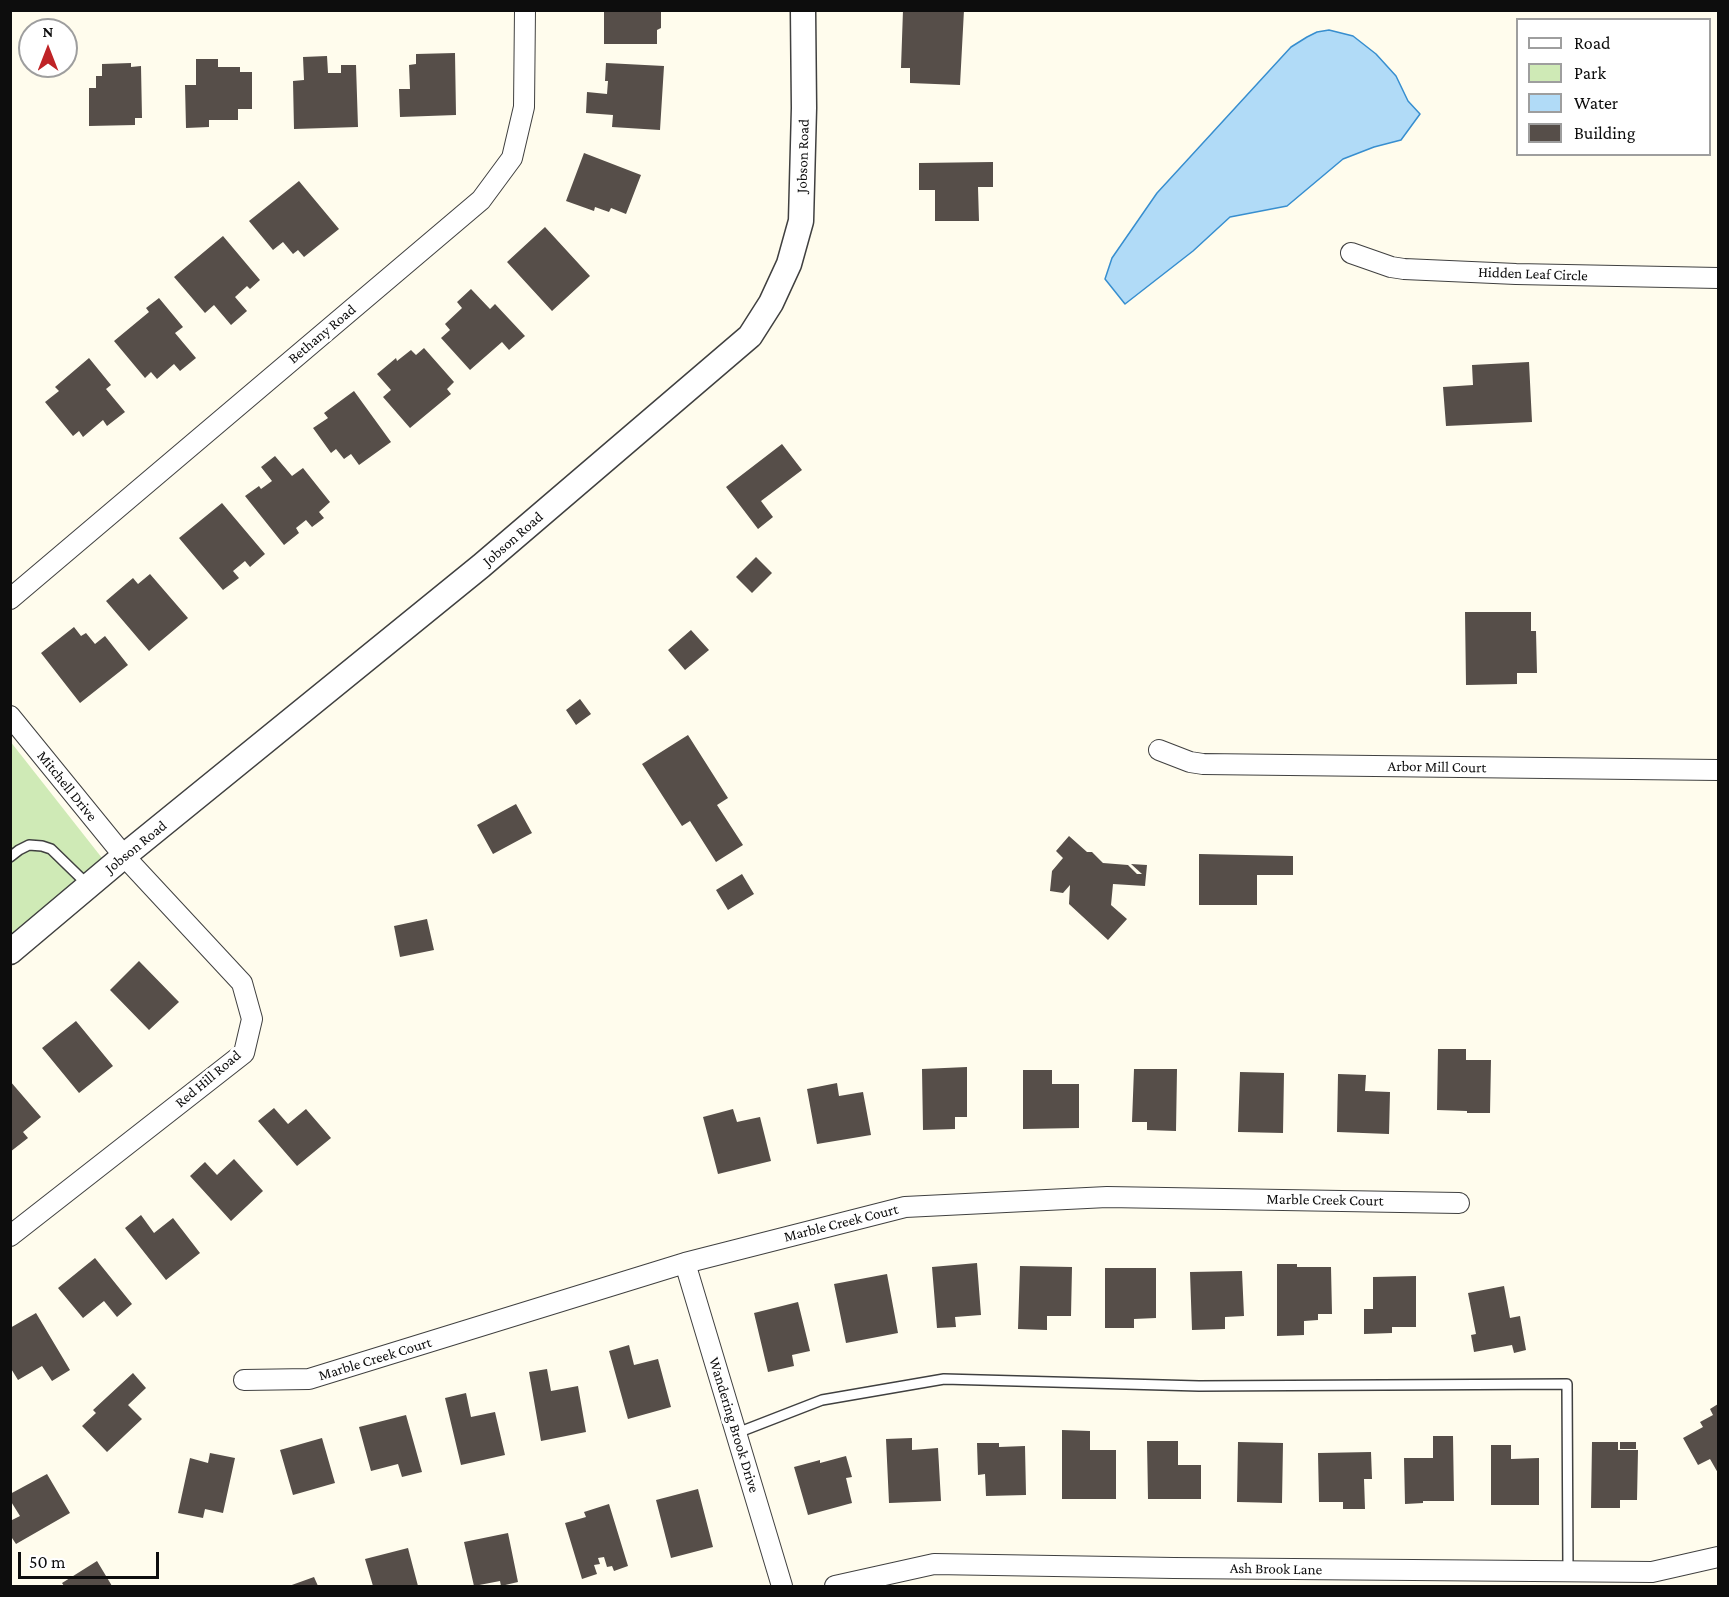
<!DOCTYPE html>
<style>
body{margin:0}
#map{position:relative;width:1729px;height:1597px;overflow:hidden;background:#fffced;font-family:"Crimson Pro",serif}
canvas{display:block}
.frame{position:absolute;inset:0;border:12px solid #0d0d0d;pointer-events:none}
.legend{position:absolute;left:1516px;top:18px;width:195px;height:138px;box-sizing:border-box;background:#fff;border:2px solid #9e9e9e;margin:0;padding:8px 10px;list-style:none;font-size:18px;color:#0d0d0d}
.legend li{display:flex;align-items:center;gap:12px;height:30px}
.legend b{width:30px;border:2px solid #9e9e9e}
.north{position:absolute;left:18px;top:18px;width:60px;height:60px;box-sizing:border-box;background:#fff;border:2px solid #9e9e9e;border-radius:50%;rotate:0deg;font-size:16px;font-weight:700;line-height:24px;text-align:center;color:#0d0d0d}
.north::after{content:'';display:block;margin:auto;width:21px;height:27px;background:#bf2326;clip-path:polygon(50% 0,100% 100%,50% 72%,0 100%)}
.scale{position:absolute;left:18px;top:1552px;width:141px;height:27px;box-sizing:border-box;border:3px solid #0d0d0d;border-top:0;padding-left:8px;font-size:18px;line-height:21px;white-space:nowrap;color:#0d0d0d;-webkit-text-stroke:4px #fff;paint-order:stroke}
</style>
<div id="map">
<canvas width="1729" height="1597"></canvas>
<div class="frame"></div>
<ul class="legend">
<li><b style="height:8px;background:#fff"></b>Road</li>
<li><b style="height:16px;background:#cfeab6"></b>Park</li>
<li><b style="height:16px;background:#b1dbf7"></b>Water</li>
<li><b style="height:16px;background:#564e49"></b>Building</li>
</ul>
<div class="north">N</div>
<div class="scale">50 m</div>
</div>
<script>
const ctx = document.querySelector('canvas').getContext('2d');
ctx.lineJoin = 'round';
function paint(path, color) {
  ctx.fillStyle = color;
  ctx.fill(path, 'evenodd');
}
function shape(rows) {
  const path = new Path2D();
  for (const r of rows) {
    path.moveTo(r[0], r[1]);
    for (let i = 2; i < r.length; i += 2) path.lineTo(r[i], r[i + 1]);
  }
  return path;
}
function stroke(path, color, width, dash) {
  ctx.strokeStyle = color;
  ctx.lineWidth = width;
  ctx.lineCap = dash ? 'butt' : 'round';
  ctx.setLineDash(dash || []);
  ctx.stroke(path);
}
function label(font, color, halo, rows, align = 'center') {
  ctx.font = font + ' "Crimson Pro",serif';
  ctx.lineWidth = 6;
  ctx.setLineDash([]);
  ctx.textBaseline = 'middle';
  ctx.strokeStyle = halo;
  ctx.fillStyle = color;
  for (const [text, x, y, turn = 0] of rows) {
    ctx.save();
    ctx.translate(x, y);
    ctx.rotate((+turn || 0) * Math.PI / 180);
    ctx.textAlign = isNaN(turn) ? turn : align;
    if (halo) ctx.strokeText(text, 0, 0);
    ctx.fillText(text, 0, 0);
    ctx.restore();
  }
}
paint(shape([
 [10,741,102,858,11,935,10,935]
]), '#cfeab6');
const water = shape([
 [1329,30,1353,36,1376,54,1396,76,1408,101,1420,114,1401,140,1374,147,1343,159,1287,206,1230,217,1193,251,1125,304,1105,279,1112,258,1157,193,1291,47,1307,37,1317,32,1329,30]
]);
paint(water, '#b1dbf7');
stroke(water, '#378ecf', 1.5);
paint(shape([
 [604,10,661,10,661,28,657,30,657,44,604,44],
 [903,10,964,10,960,85,910,83,910,68,901,68],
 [455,53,456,115,400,117,399,89,410,89,409,65,416,64,416,54],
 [327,56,328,73,341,73,341,65,356,65,358,127,294,129,293,81,304,80,303,57],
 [196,59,218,59,218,67,240,67,240,72,252,72,252,109,238,109,238,120,209,120,209,127,186,128,185,85,196,85],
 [131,63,131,67,141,66,142,118,135,118,135,125,89,126,89,88,96,88,96,76,102,76,102,64],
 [606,63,664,66,660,130,612,127,613,115,586,113,587,92,607,94,608,81,605,81],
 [584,153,641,175,626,214,611,208,609,212,595,207,594,211,566,201],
 [993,162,993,187,978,187,979,221,935,221,935,190,919,190,919,163],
 [299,181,339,229,304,257,298,250,293,254,283,242,273,250,249,221],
 [545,227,590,276,552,311,507,262],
 [223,236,260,280,250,289,247,286,235,297,247,311,231,325,214,305,205,313,174,277],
 [471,289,490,309,495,304,525,336,509,350,502,342,470,370,441,338,450,330,445,324,462,308,457,302],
 [159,298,183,327,175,333,196,358,180,371,174,364,157,379,151,372,145,378,114,341,149,312,146,308],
 [424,348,454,382,447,389,451,394,410,428,383,397,391,390,377,374,396,358,397,361,411,350,416,355],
 [89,358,111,385,106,389,125,412,107,426,103,420,83,437,79,431,73,436,45,402,59,391,55,387],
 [1529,362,1532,422,1446,426,1443,387,1473,385,1472,365],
 [354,391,391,442,359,465,351,454,344,459,336,449,331,453,313,428,328,418,324,413],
 [782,444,802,470,761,501,773,517,758,529,726,487],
 [275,456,292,476,303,468,330,502,319,512,324,518,312,527,306,520,296,528,299,533,284,545,245,496,259,486,261,489,272,481,261,467],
 [222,503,265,554,250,567,245,561,233,571,239,578,223,590,179,538],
 [756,557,772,573,752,593,736,577],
 [150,574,188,618,149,651,106,601,133,578,138,584],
 [1465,612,1531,612,1531,631,1536,631,1537,673,1517,673,1517,684,1466,685],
 [74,627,81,636,86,633,95,644,105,636,128,665,80,703,41,653],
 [691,630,709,650,685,670,668,650],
 [580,699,591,714,576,725,566,710],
 [688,735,728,798,717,805,743,845,716,862,690,821,682,826,642,764],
 [516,804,532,833,493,854,477,825],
 [1069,836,1087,852,1092,852,1103,863,1128,865,1137,874,1142,874,1131,864,1147,865,1145,886,1113,884,1111,905,1127,919,1108,940,1069,904,1070,885,1063,893,1050,891,1052,871,1063,858,1056,851],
 [1199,854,1293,856,1293,875,1257,875,1257,905,1199,905],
 [742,874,754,894,728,910,716,890],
 [427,919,434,950,400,957,394,926],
 [139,961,179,1002,149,1030,110,990],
 [76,1021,113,1066,79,1093,42,1048],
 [1438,1049,1466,1049,1466,1060,1491,1060,1490,1113,1467,1113,1467,1111,1437,1110],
 [967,1067,967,1117,955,1117,955,1129,923,1130,922,1069],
 [1134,1069,1177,1069,1176,1131,1147,1130,1147,1122,1132,1122],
 [1023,1070,1052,1070,1052,1084,1079,1084,1079,1128,1023,1129],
 [1240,1072,1284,1073,1283,1133,1238,1132],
 [1338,1074,1366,1075,1365,1091,1390,1092,1389,1134,1337,1132],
 [10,1081,41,1117,23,1132,28,1138,10,1152],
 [837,1083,839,1096,863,1092,871,1135,817,1144,807,1089],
 [274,1108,288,1124,306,1109,331,1138,297,1166,258,1121],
 [733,1109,737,1122,760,1117,771,1161,718,1174,703,1117],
 [234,1159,263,1191,231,1221,190,1176,205,1162,217,1175],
 [141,1215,154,1233,173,1218,200,1253,166,1280,125,1228],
 [95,1258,132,1304,117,1317,104,1301,83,1318,58,1288],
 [977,1263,981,1315,955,1317,956,1327,937,1328,932,1267],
 [1277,1264,1297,1264,1297,1267,1331,1267,1332,1314,1318,1314,1318,1320,1304,1321,1304,1335,1277,1336],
 [1020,1266,1072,1267,1071,1316,1047,1316,1047,1330,1018,1329],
 [1105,1268,1156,1268,1156,1318,1134,1319,1134,1328,1105,1328],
 [1242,1271,1244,1316,1225,1317,1225,1329,1192,1330,1190,1272],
 [887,1274,898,1333,846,1343,834,1284],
 [1416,1276,1416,1327,1392,1327,1392,1333,1364,1334,1364,1309,1373,1309,1373,1277],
 [1504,1286,1510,1318,1520,1316,1526,1350,1514,1353,1512,1345,1474,1352,1471,1335,1476,1334,1468,1293],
 [798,1302,810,1351,792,1355,794,1366,768,1372,754,1313],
 [36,1313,70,1370,52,1381,42,1366,18,1380,10,1367,10,1328],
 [629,1345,634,1365,658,1359,671,1407,628,1419,609,1351],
 [547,1369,551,1391,578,1386,586,1432,541,1441,529,1372],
 [133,1373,146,1388,128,1405,142,1419,107,1452,82,1426,96,1413,93,1410],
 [466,1393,471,1417,495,1412,505,1455,461,1465,445,1398],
 [1718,1404,1718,1473,1710,1459,1698,1465,1683,1438,1703,1427,1700,1422,1713,1415,1710,1409],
 [406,1415,422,1472,402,1477,398,1464,371,1471,359,1427],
 [1062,1430,1090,1431,1090,1450,1116,1450,1116,1499,1062,1499],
 [1433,1436,1453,1436,1454,1501,1423,1501,1423,1503,1405,1504,1404,1458,1433,1458],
 [322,1438,335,1483,293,1495,280,1450],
 [912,1438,912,1450,938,1448,941,1501,889,1503,886,1439],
 [1147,1441,1178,1441,1178,1465,1201,1465,1201,1499,1148,1499],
 [1238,1442,1283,1443,1282,1503,1237,1502],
 [1592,1442,1618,1442,1618,1450,1638,1450,1637,1500,1620,1500,1620,1508,1591,1508],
 [1620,1442,1636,1442,1636,1449,1620,1449],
 [977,1443,999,1443,999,1447,1025,1446,1026,1495,986,1496,985,1474,978,1475],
 [1491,1445,1511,1445,1511,1459,1539,1458,1539,1505,1491,1505],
 [1371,1452,1372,1479,1364,1479,1365,1509,1343,1509,1343,1502,1319,1502,1318,1453],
 [210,1453,235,1458,223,1513,205,1509,203,1518,178,1513,190,1458,208,1463],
 [846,1456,852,1477,846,1478,852,1503,808,1515,794,1467,820,1460,820,1463],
 [47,1474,70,1513,16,1544,10,1535,10,1521,20,1516,10,1500,10,1494],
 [698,1489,713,1547,671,1558,656,1500],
 [609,1504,628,1566,614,1571,612,1566,607,1567,604,1557,598,1558,600,1564,594,1565,597,1574,582,1579,565,1523,586,1517,584,1512],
 [508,1533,518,1582,501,1586,500,1581,474,1586,464,1542],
 [408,1548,418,1586,373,1586,365,1559],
 [97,1561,112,1586,64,1586,62,1583],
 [314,1577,318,1586,289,1586]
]), '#564e49');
const service = shape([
 [10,857,19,850,29,845,42,846,51,849,88,885],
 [737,1433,822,1400,944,1379,1199,1386,1567,1384,1568,1572]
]);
const minor = shape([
 [1351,253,1391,267,1404,269,1516,274,1718,278],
 [10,599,481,200,512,158,524,107,525,10],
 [10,716,124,856,242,983,252,1019,244,1053,10,1236],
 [1159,750,1190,762,1203,764,1718,770],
 [685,1263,782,1586],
 [244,1380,309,1379,685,1263,905,1207,1107,1197,1459,1203],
 [835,1586,934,1564,1174,1568,1652,1572,1718,1557]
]);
const tertiary = shape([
 [10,952,124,856,481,566,750,336,771,303,789,264,801,221,804,108,803,10]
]);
stroke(service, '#404040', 12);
stroke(minor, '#404040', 22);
stroke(tertiary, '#404040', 27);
stroke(service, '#fff', 9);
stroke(minor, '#fff', 20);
stroke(tertiary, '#fff', 24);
label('15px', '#0d0d0d', '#fff', [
 ["Jobson Road",803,156,-88],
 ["Hidden Leaf Circle",1533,274,2],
 ["Bethany Road",322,334,-40],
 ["Jobson Road",513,539,-41],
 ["Arbor Mill Court",1437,767,1],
 ["Mitchell Drive",67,786,51],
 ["Jobson Road",136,847,-39],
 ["Red Hill Road",208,1079,-40],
 ["Marble Creek Court",1325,1200,1],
 ["Marble Creek Court",841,1223,-14],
 ["Marble Creek Court",375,1359,-17],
 ["Wandering Brook Drive",734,1425,73],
 ["Ash Brook Lane",1276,1569,1]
]);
</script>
